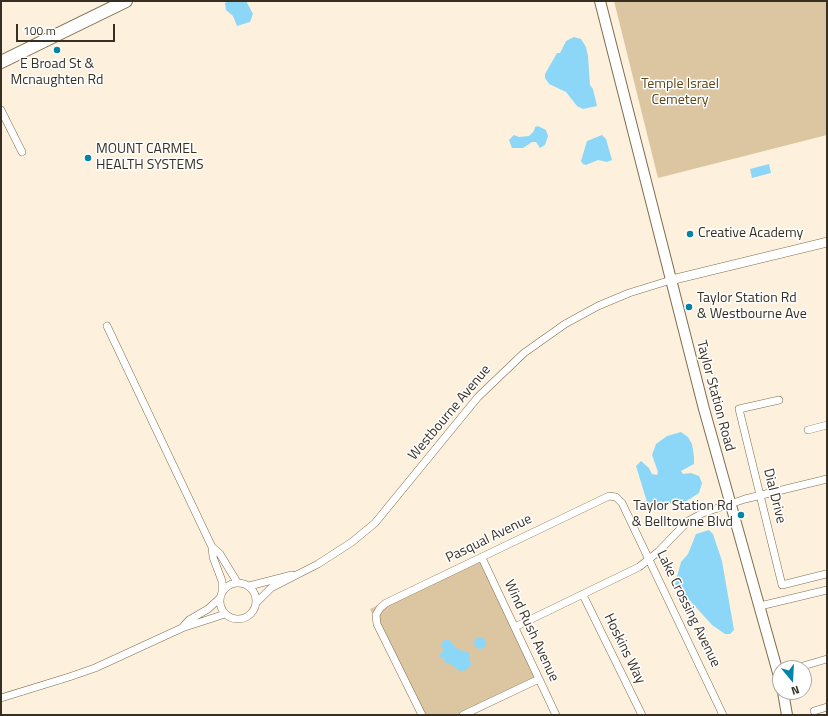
<!DOCTYPE html>
<style>
body{margin:0}
#map{position:relative;width:828px;height:716px;overflow:hidden;background:#fdf1dd;font-family:"Titillium Web",sans-serif}
canvas{display:block}
.frame{position:absolute;inset:0;border:2px solid #372f22;pointer-events:none}
.north{position:absolute;left:772px;top:660px;width:40px;height:40px;box-sizing:border-box;background:#fff;border:1px solid #afaca7;border-radius:50%;rotate:162deg;font-size:11px;font-weight:700;line-height:16px;text-align:center;color:#372f22}
.north::after{content:'';display:block;margin:auto;width:14px;height:18px;background:#0283a7;clip-path:polygon(50% 0,100% 100%,50% 72%,0 100%)}
.scale{position:absolute;left:16px;top:24px;width:99px;height:18px;box-sizing:border-box;border:2px solid #372f22;border-top:0;padding-left:5px;font-size:12px;line-height:14px;white-space:nowrap;color:#372f22;-webkit-text-stroke:3px #fff;paint-order:stroke}
</style>
<div id="map">
<canvas width="828" height="716"></canvas>
<div class="frame"></div>
<div class="north">N</div>
<div class="scale">100 m</div>
</div>
<script>
const ctx = document.querySelector('canvas').getContext('2d');
ctx.lineJoin = 'round';
function paint(path, color) {
  ctx.fillStyle = color;
  ctx.fill(path, 'evenodd');
}
function shape(rows) {
  const path = new Path2D();
  for (const r of rows) {
    if (r.length === 3) {
      path.moveTo(r[0] + r[2], r[1]);
      path.arc(r[0], r[1], r[2], 0, 2 * Math.PI);
      continue;
    }
    path.moveTo(r[0], r[1]);
    for (let i = 2; i < r.length; i += 2) path.lineTo(r[i], r[i + 1]);
  }
  return path;
}
function stroke(path, color, width, dash) {
  ctx.strokeStyle = color;
  ctx.lineWidth = width;
  ctx.lineCap = dash ? 'butt' : 'round';
  ctx.setLineDash(dash || []);
  ctx.stroke(path);
}
function label(font, color, halo, rows, align = 'center') {
  ctx.font = font + ' "Titillium Web",sans-serif';
  ctx.lineWidth = 3;
  ctx.setLineDash([]);
  ctx.textBaseline = 'middle';
  ctx.strokeStyle = halo;
  ctx.fillStyle = color;
  for (const [text, x, y, turn = 0] of rows) {
    ctx.save();
    ctx.translate(x, y);
    ctx.rotate((+turn || 0) * Math.PI / 180);
    ctx.textAlign = isNaN(turn) ? turn : align;
    if (halo) ctx.strokeText(text, 0, 0);
    ctx.fillText(text, 0, 0);
    ctx.restore();
  }
}
paint(shape([
 [614,1,827,1,827,135,658,178],
 [482,558,539,679,463,715,422,715,370,609]
]), '#dcc6a1');
paint(shape([
 [228,1,246,1,253,14,250,22,237,26,233,16,226,10,225,3],
 [574,37,581,39,586,47,588,56,590,85,593,89,597,106,583,109,577,106,566,92,549,84,545,78,545,74,557,53,560,53,566,41],
 [538,126,546,130,548,136,545,145,540,148,536,142,532,142,523,148,512,148,509,140,514,135,519,137,529,136,534,131,535,127],
 [602,135,606,139,612,160,607,162,598,160,586,165,583,164,581,161,587,141],
 [769,164,771,173,752,178,750,169],
 [681,432,688,437,692,444,694,457,694,464,681,471,683,474,691,473,699,476,702,483,699,493,685,502,672,503,660,508,647,502,636,466,641,461,649,468,652,474,657,475,658,472,652,455,656,444,667,436],
 [709,530,713,534,722,561,734,630,730,634,725,634,712,625,675,584,681,562,688,554,696,534],
 [480,643,6],
 [448,639,457,649,469,653,471,665,467,670,460,671,449,663,445,663,444,658,440,657,440,654,444,651,441,646,443,641]
]), '#8cd7f7');
const minor = shape([
 [1,110,22,152],
 [107,326,212,547],
 [779,400,739,409,782,585,826,574],
 [808,430,827,425],
 [482,558,556,715],
 [238,601,18],
 [249,586,292,575],
 [222,592,222,581,213,557,212,547,220,554,237,582],
 [583,595,642,715],
 [220,598,208,609,189,620,182,628,225,614],
 [256,603,271,588,318,564,352,542,375,523,478,397,524,353,565,324,598,306,629,293,671,280],
 [760,606,827,590],
 [515,627,639,567,658,552,688,521,703,513,745,499,827,479],
 [796,668,827,659],
 [1,698,69,677,95,668,182,628],
 [814,711,827,707],
 [422,715,377,624,376,615,380,608,386,603,609,496,616,497,622,503,723,715],
 [463,715,539,679]
]);
const tertiary = shape([
 [671,280,827,242]
]);
const secondary = shape([
 [600,1,704,409,780,680],
 [783,692,787,715]
]);
const trunk = shape([
 [1,62,126,1]
]);
stroke(minor, '#7e6d4e', 8);
stroke(tertiary, '#7e6d4e', 10);
stroke(secondary, '#7e6d4e', 12);
stroke(trunk, '#7e6d4e', 14);
stroke(minor, '#fff', 7);
stroke(tertiary, '#fff', 9);
stroke(secondary, '#fff', 10);
stroke(trunk, '#fff', 12);
for (const [x, y, r, color] of [
 [57,50,4,"#0283a7"],
 [88,158,4,"#0283a7"],
 [690,234,4,"#0283a7"],
 [689,307,4,"#0283a7"],
 [741,515,4,"#0283a7"]
]) {
  const dot = new Path2D();
  dot.arc(x, y, r, 0, 2 * Math.PI);
  ctx.fillStyle = color;
  ctx.fill(dot);
  stroke(dot, '#fff', 1.5);
}
label('14px', '#372f22', '#fff', [
 ["E Broad St &",57,65,"center"],
 ["Mcnaughten Rd",57,81,"center"],
 ["MOUNT CARMEL",96,150],
 ["HEALTH SYSTEMS",96,166],
 ["Creative Academy",698,234],
 ["Taylor Station Rd",697,299],
 ["& Westbourne Ave",697,315],
 ["Taylor Station Rd",733,507,"right"],
 ["& Belltowne Blvd",733,523,"right"]
], 'left');
label('14px', '#5e4618', '#fff', [
 ["Temple Israel",680,85],
 ["Cemetery",680,101]
]);
label('14px', '#372f22', '#fff', [
 ["Taylor Station Road",715,396,75],
 ["Westbourne Avenue",450,413,-50],
 ["Dial Drive",774,496,76],
 ["Pasqual Avenue",489,539,-26],
 ["Lake Crossing Avenue",688,609,64],
 ["Wind Rush Avenue",531,631,65],
 ["Hoskins Way",624,649,64]
]);
</script>
